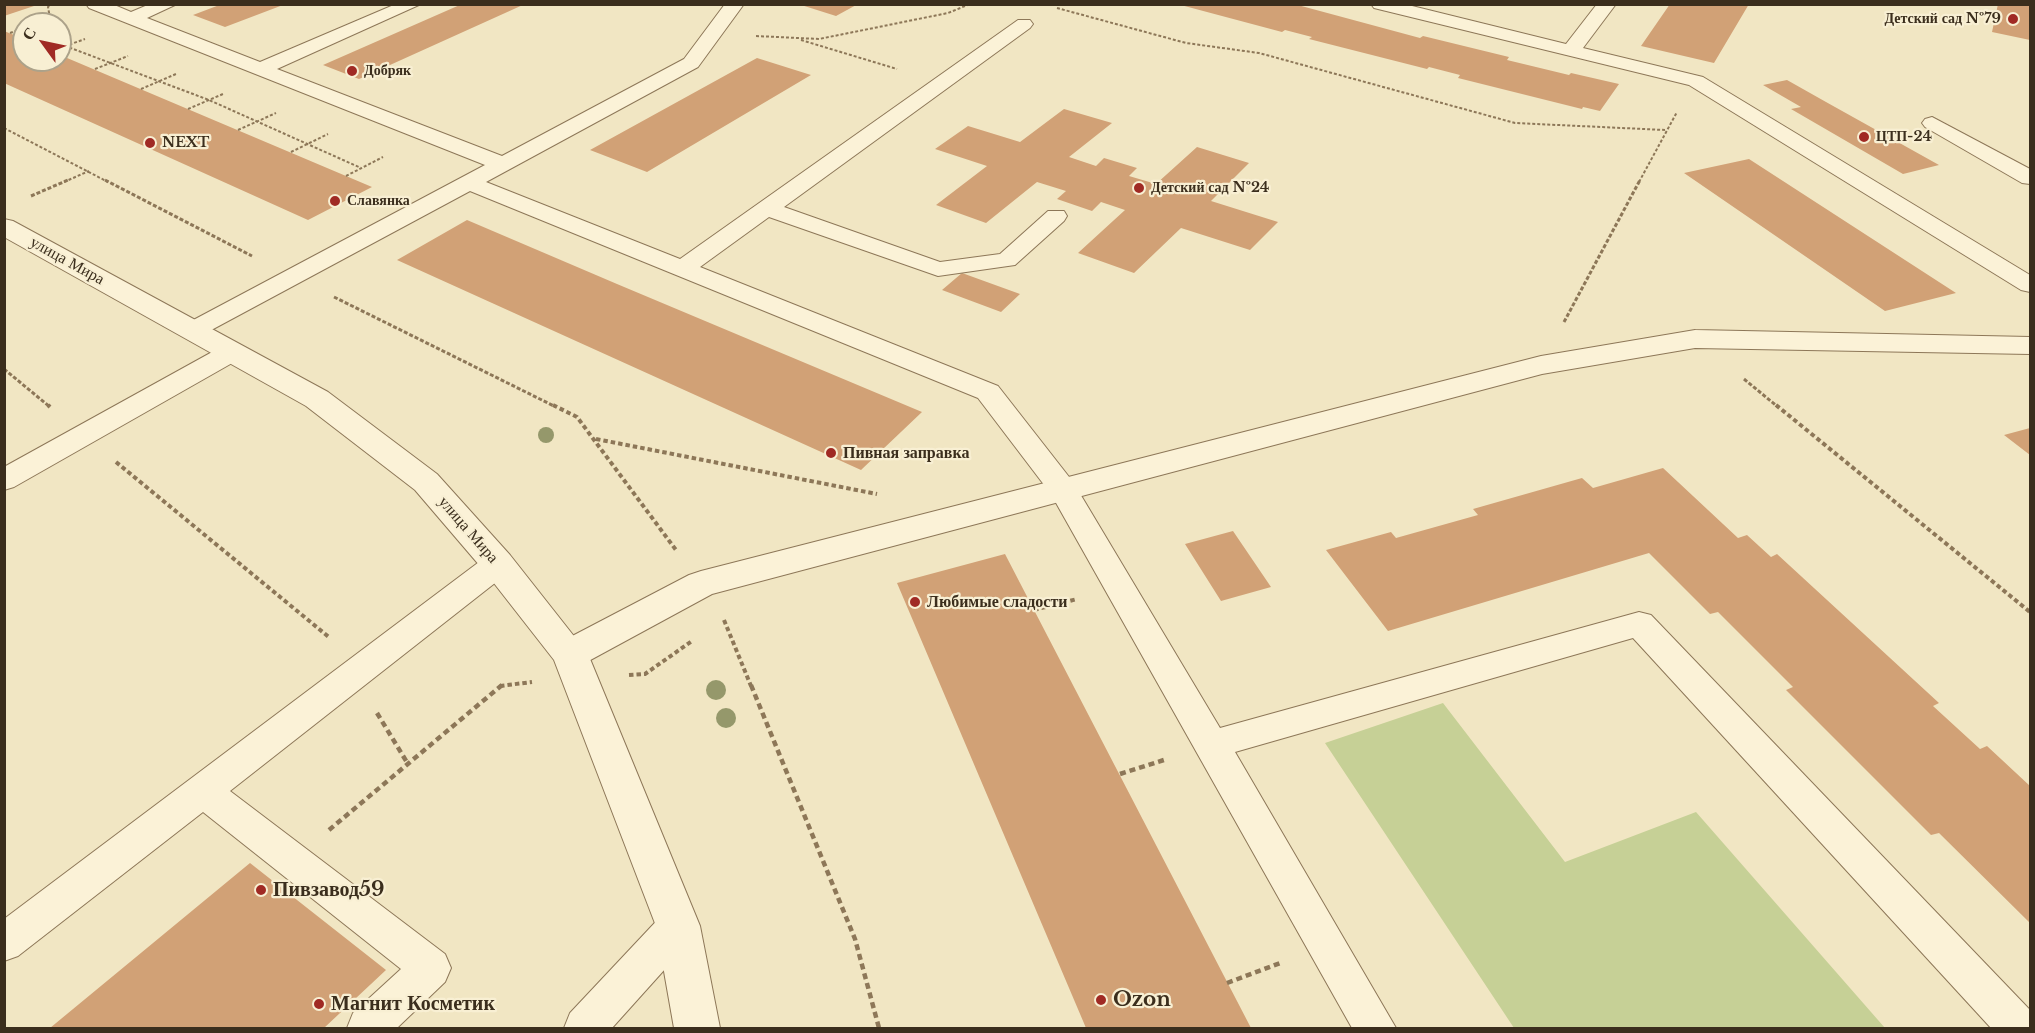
<!DOCTYPE html>
<meta charset="utf-8">
<style>
body{margin:0}
#map{position:relative;width:2035px;height:1033px;overflow:hidden;background:#f1e6c3;font-family:"Libre Baskerville",serif}
canvas{display:block}
.frame{position:absolute;inset:0;border:6px solid #3b2e1d;pointer-events:none}
.north{position:absolute;left:12px;top:12px;width:60px;height:60px;box-sizing:border-box;background:#f8efd3;border:2px solid #aca28a;border-radius:50%;rotate:303deg;font-size:16px;font-weight:700;line-height:24px;text-align:center;color:#3b2e1d}
.north::after{content:'';display:block;margin:auto;width:21px;height:27px;background:#a02a24;clip-path:polygon(50% 0,100% 100%,50% 72%,0 100%)}
</style>
<div id="map">
<canvas width="2035" height="1033"></canvas>
<div class="frame"></div>
<div class="north">С</div>
</div>
<script>
const ctx = document.querySelector('canvas').getContext('2d');
ctx.lineJoin = 'round';
function paint(path, color) {
  ctx.fillStyle = color;
  ctx.fill(path, 'evenodd');
}
function shape(rows) {
  const path = new Path2D();
  for (const r of rows) {
    path.moveTo(r[0], r[1]);
    for (let i = 2; i < r.length; i += 2) path.lineTo(r[i], r[i + 1]);
  }
  return path;
}
function stroke(path, color, width, dash) {
  ctx.strokeStyle = color;
  ctx.lineWidth = width;
  ctx.lineCap = dash ? 'butt' : 'round';
  ctx.setLineDash(dash || []);
  ctx.stroke(path);
}
function label(font, color, halo, rows, align = 'center') {
  ctx.font = font + ' "Libre Baskerville",serif';
  ctx.lineWidth = 4.5;
  ctx.setLineDash([]);
  ctx.textBaseline = 'middle';
  ctx.strokeStyle = halo;
  ctx.fillStyle = color;
  for (const [text, x, y, turn = 0] of rows) {
    ctx.save();
    ctx.translate(x, y);
    ctx.rotate((+turn || 0) * Math.PI / 180);
    ctx.textAlign = isNaN(turn) ? turn : align;
    if (halo) ctx.strokeText(text, 0, 0);
    ctx.fillText(text, 0, 0);
    ctx.restore();
  }
}
paint(shape([
 [1443,703,1565,862,1696,812,1885,1028,1514,1028,1325,743]
]), '#c6d096');
paint(shape([
 [4,4,37,4,37,5,4,16],
 [222,4,283,4,283,5,225,27,193,15],
 [462,4,525,4,359,79,323,65],
 [798,4,858,4,836,16],
 [1177,4,1294,4,1420,38,1423,36,1509,57,1507,60,1569,75,1571,73,1619,84,1600,111,1583,107,1582,109,1458,78,1460,75,1429,67,1427,69,1309,39,1312,37,1285,30,1282,32],
 [1670,4,1749,4,1714,63,1641,46],
 [1998,4,2030,4,2030,40,1992,32],
 [4,31,24,39,24,60,60,60,60,55,372,187,308,220,4,83],
 [757,58,811,75,647,172,590,150],
 [1787,80,1826,102,1939,165,1903,174,1791,109,1801,107,1763,85],
 [1064,109,1112,123,1069,157,1096,166,1104,158,1137,168,1129,176,1156,184,1197,147,1249,163,1211,201,1278,222,1250,250,1181,228,1134,273,1078,253,1125,210,1101,202,1092,211,1057,199,1066,191,1037,182,986,223,936,205,987,166,935,149,968,126,1020,142],
 [1749,159,1905,260,1956,293,1885,311,1684,173],
 [467,220,617,284,922,412,861,470,397,260],
 [962,273,1020,294,1001,312,942,290],
 [2030,428,2030,455,2004,435],
 [1663,468,1738,538,1747,535,1771,557,1777,554,1939,703,1933,706,1980,749,1987,746,2030,786,2030,923,1939,833,1931,835,1786,690,1793,687,1718,612,1710,614,1649,553,1388,631,1326,550,1391,532,1396,538,1478,515,1473,509,1582,478,1593,488],
 [1233,531,1271,587,1221,601,1185,544],
 [1005,554,1034,610,1251,1028,1086,1028,897,583],
 [250,863,386,970,324,1028,50,1028]
]), '#d1a176');
const service = shape([
 [86,4,112,4,131,12,150,4,177,4,147,18,260,62,396,4,421,4,277,69,502,156,684,59,725,4,744,4,698,67,486,182,680,259,1018,20,1030,20,1033,24,1030,28,784,207,940,262,1000,254,1048,211,1064,211,1067,216,1064,221,1015,265,938,276,769,217,700,267,998,386,1073,482,1220,728,1639,612,1651,615,2030,1010,2030,1028,1991,1028,1633,638,1235,752,1396,1028,1352,1028,1051,494,978,398,470,191,202,335,193,338,184,335,180,330,184,325,485,165,89,8,86,4],
 [1371,4,1404,4,1566,44,1597,4,1616,4,1583,48,1703,77,2030,275,2030,292,2021,290,1689,85,1374,8,1371,4],
 [1932,117,2030,169,2030,184,2022,183,1925,127,1922,123,1925,119,1932,117],
 [232,344,241,346,245,352,241,358,14,487,4,490,4,467,223,346,232,344],
 [498,553,509,556,514,564,509,572,230,791,445,954,451,968,445,982,397,1028,347,1028,353,1013,401,969,203,812,18,956,4,961,4,919,487,556,498,553],
 [678,908,692,913,698,926,692,939,612,1028,564,1028,570,1013,664,913,678,908]
]);
const minor = shape([
 [1695,330,2030,337,2030,354,1695,348,1542,374,712,594,583,664,570,668,557,664,552,654,557,644,689,575,701,571,1541,356,1695,330]
]);
const tertiary = shape([
 [4,219,13,221,328,392,437,474,510,555,588,654,700,926,720,1028,674,1028,656,926,554,660,486,573,415,490,306,406,4,237,4,219]
]);
stroke(service, '#8d7758', 2);
stroke(minor, '#8d7758', 2);
stroke(tertiary, '#8d7758', 2);
stroke(shape([
 [1057,8,1186,43,1259,53,1515,123,1665,130],
 [36,24,50,18,48,7,51,4],
 [10,33,24,28],
 [756,36,819,39,948,13,970,4],
 [801,40,897,69],
 [60,44,209,100,361,168],
 [60,48,85,39],
 [95,69,128,56],
 [141,89,176,74],
 [188,109,223,94],
 [4,128,108,182],
 [238,130,276,113],
 [291,152,328,134],
 [346,176,383,157],
 [64,182,89,171],
 [1639,182,1677,112]
]), '#8d7758', 2, [3, 2]);
stroke(shape([
 [105,180,252,256],
 [31,196,68,180],
 [334,297,556,407],
 [1564,322,1640,180],
 [4,369,50,407],
 [1744,379,1778,407]
]), '#8d7758', 3, [4, 2]);
stroke(shape([
 [48,405,50,407],
 [553,405,577,417,676,550],
 [1776,405,2030,612],
 [596,439,877,494],
 [116,462,330,638],
 [1034,610,1077,599],
 [724,620,751,686],
 [629,675,645,674,692,641],
 [500,686,532,682]
]), '#8d7758', 4, [4.5, 3]);
stroke(shape([
 [751,685,855,939,879,1028],
 [377,713,408,764],
 [1120,774,1167,759],
 [329,830,502,685],
 [1227,983,1283,962]
]), '#8d7758', 4.5, [6, 4]);
paint(service, '#fbf2d7');
paint(minor, '#fbf2d7');
paint(tertiary, '#fbf2d7');
ctx.fillStyle = '#95986b';
for (const [x, y, r] of [
 [546,435,8],
 [716,690,10],
 [726,718,10]
]) {
  ctx.beginPath();
  ctx.arc(x, y, r, 0, 2 * Math.PI);
  ctx.fill();
}
for (const [x, y, r, color] of [
 [2013,19,6,"#a02a24"],
 [352,71,6,"#a02a24"],
 [1864,137,6,"#a02a24"],
 [150,143,6,"#a02a24"],
 [1139,188,6,"#a02a24"],
 [335,201,6,"#a02a24"],
 [831,453,6,"#a02a24"],
 [915,602,6,"#a02a24"],
 [261,890,6,"#a02a24"],
 [1101,1000,6,"#a02a24"],
 [319,1004,6,"#a02a24"]
]) {
  const dot = new Path2D();
  dot.arc(x, y, r, 0, 2 * Math.PI);
  ctx.fillStyle = color;
  ctx.fill(dot);
  stroke(dot, '#f8efd3', 2);
}
label('bold 14px', '#3b2e1d', '#f8efd3', [
 ["Детский сад №79",2001,19,"right"],
 ["Добряк",364,71],
 ["ЦТП-24",1876,137],
 ["NEXT",162,143],
 ["Детский сад №24",1151,188],
 ["Славянка",347,201]
], 'left');
label('16px', '#3b2e1d', '#f8efd3', [
 ["улица Мира",67,261,29],
 ["улица Мира",468,530,49]
]);
label('bold 16px', '#3b2e1d', '#f8efd3', [
 ["Пивная заправка",843,453],
 ["Любимые сладости",927,602]
], 'left');
label('bold 20px', '#3b2e1d', '#f8efd3', [
 ["Пивзавод59",273,890],
 ["Ozon",1113,1000],
 ["Магнит Косметик",331,1004]
], 'left');
</script>
